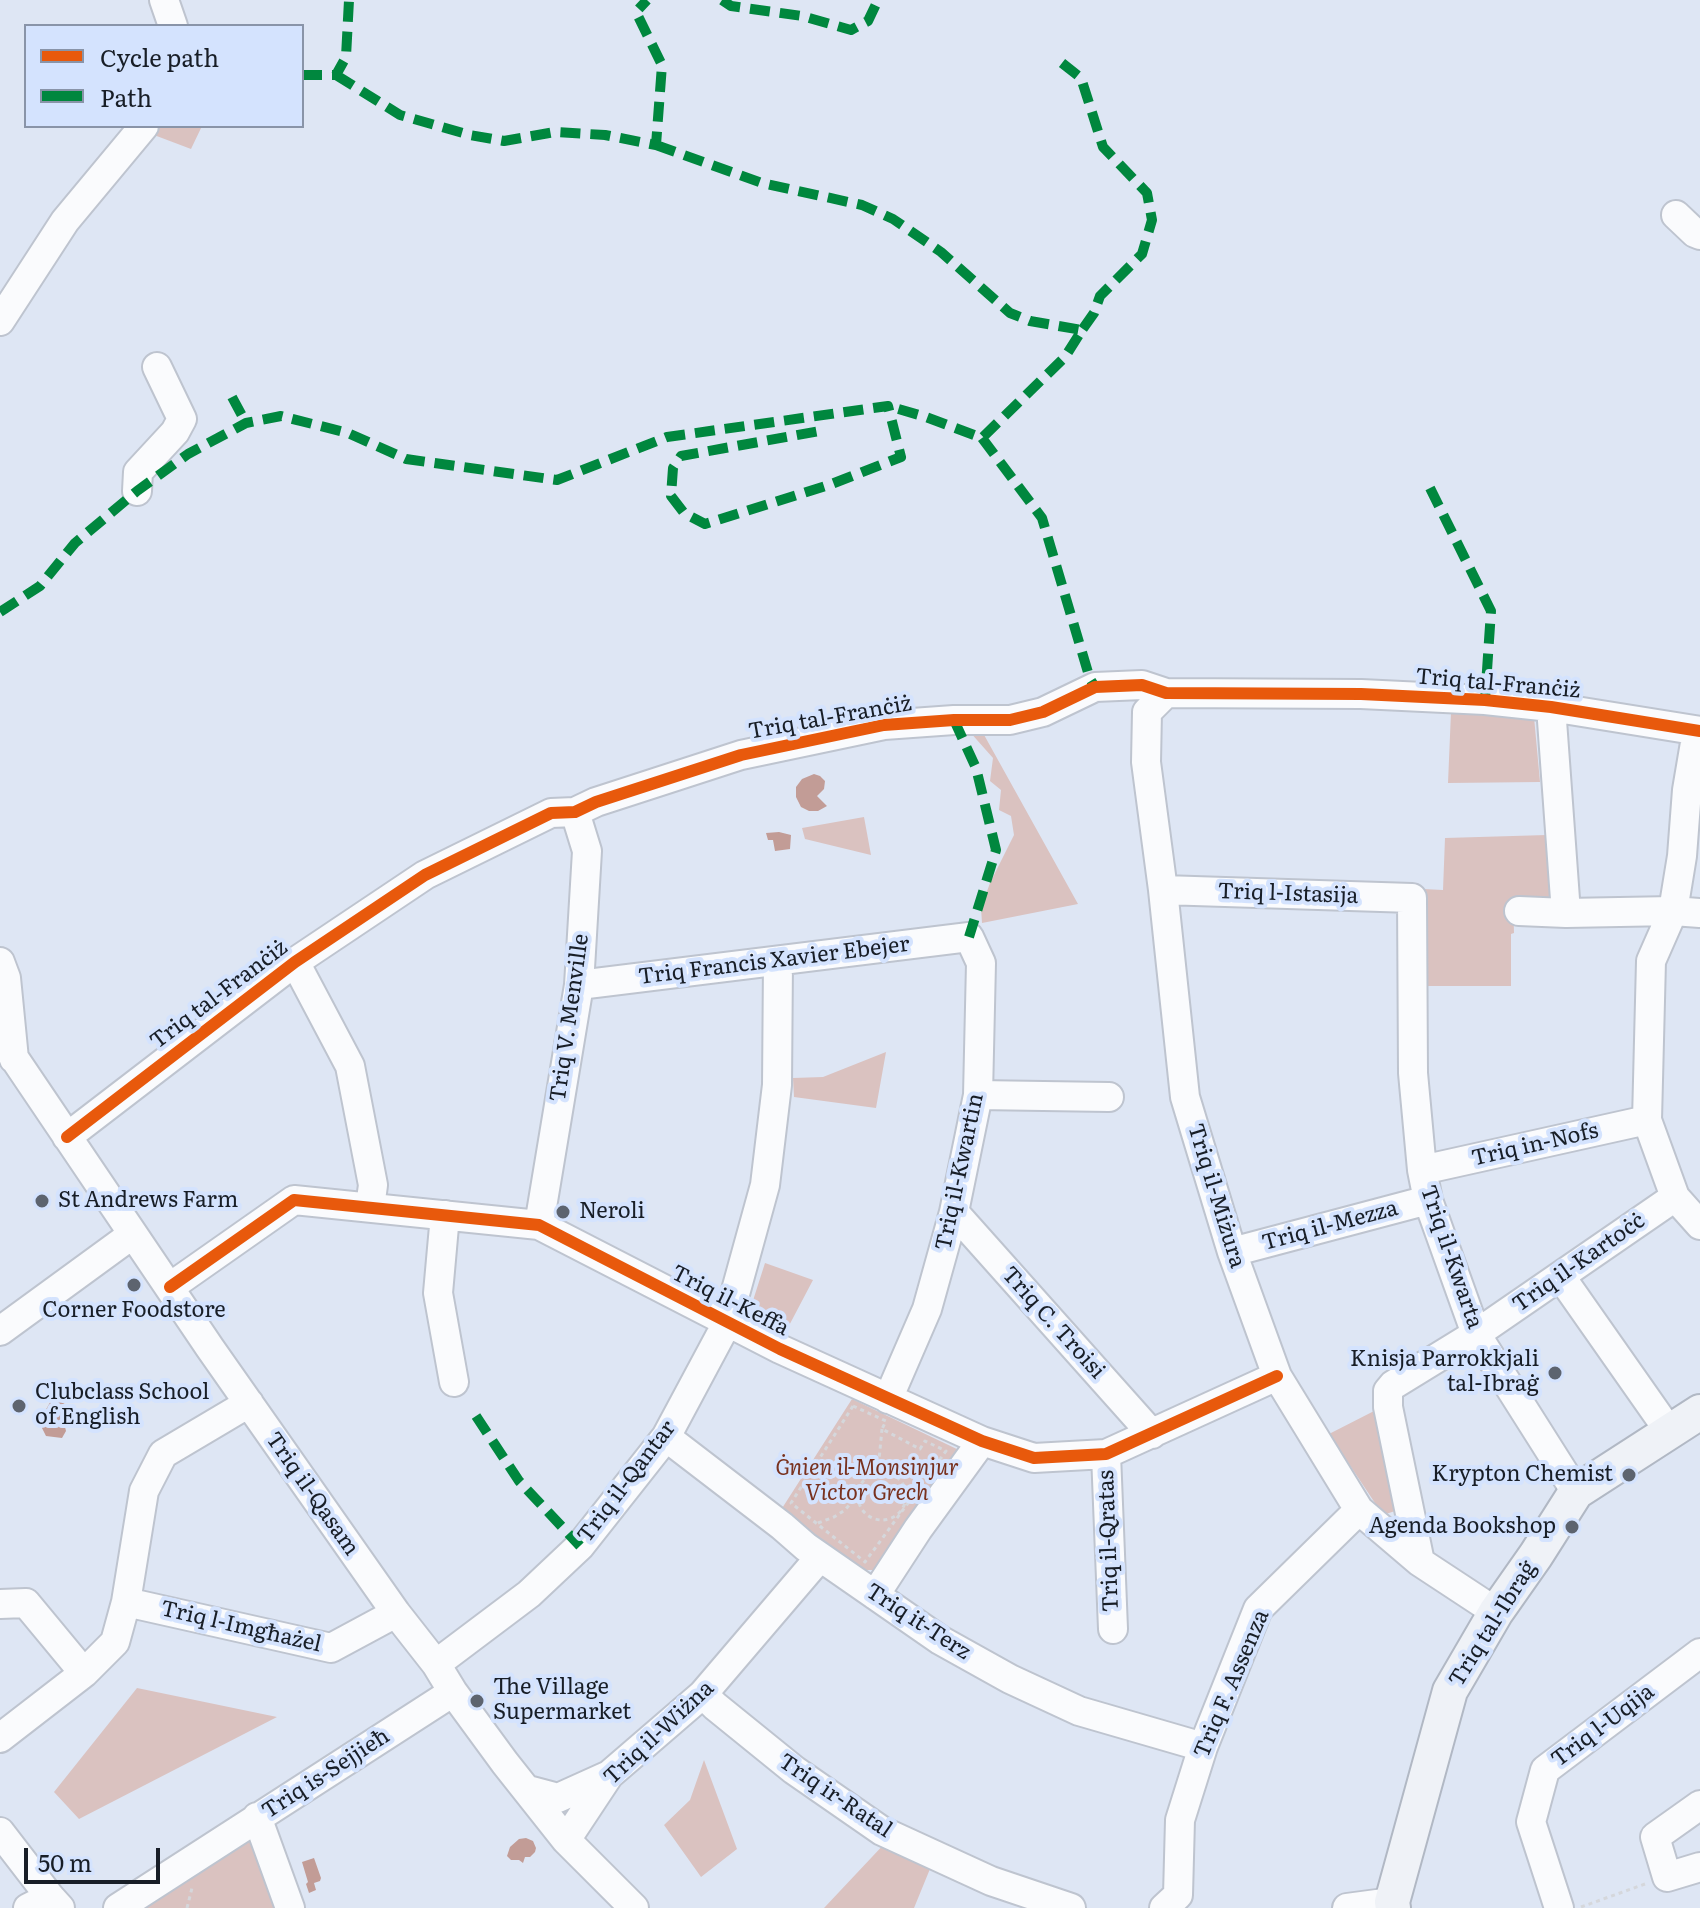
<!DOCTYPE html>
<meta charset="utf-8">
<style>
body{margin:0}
#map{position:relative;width:1700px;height:1908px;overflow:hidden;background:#dee6f4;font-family:Literata,serif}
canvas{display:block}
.legend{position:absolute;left:24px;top:24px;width:280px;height:104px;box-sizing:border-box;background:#d4e3fe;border:2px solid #8994a8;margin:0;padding:10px 14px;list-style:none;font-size:24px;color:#181e27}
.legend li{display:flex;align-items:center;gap:16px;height:40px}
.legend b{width:40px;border:2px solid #8994a8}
.scale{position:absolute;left:24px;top:1848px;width:136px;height:36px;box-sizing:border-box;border:4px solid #181e27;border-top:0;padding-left:10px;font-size:24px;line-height:28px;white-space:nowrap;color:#181e27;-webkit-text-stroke:6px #d4e3fe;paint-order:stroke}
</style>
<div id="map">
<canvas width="1700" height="1908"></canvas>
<ul class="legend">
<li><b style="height:10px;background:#e8590c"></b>Cycle path</li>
<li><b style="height:10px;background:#00873e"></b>Path</li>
</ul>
<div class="scale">50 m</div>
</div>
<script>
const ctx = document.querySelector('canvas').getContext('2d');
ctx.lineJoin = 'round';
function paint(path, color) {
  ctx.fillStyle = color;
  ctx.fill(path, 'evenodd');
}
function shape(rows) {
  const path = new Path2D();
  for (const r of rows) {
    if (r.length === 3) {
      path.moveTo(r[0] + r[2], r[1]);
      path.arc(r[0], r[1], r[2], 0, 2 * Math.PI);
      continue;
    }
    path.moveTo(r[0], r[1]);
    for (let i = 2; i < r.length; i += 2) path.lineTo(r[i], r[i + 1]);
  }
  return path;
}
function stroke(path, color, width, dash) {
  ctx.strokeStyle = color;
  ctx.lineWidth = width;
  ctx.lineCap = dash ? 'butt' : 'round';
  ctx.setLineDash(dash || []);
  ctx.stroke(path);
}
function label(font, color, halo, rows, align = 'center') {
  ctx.font = font + ' Literata,serif';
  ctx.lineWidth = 8;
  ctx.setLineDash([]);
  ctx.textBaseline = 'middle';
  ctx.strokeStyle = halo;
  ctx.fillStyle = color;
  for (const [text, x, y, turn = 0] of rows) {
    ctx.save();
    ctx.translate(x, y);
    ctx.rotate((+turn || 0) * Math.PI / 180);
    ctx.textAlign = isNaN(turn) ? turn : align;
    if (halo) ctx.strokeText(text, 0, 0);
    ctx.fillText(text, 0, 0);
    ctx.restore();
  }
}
paint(shape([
 [160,126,202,126,191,149,154,135],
 [1451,712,1534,717,1540,782,1448,783],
 [969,731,983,733,1078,904,982,923,981,908,990,883,1014,835,1011,816,999,810,1001,790,990,781,993,758],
 [864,817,871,855,805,839,802,828],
 [1547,835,1550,900,1513,899,1514,933,1511,934,1511,986,1427,986,1423,889,1443,890,1445,838],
 [886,1052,876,1108,794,1097,793,1078,823,1077],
 [765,1263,813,1280,783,1337,752,1322,749,1313],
 [852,1399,961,1451,879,1570,861,1570,779,1513],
 [1376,1410,1401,1509,1383,1515,1329,1434],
 [137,1688,277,1717,79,1819,54,1792],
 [704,1760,737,1849,701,1877,664,1825,690,1800],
 [250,1837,281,1908,144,1908],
 [887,1841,932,1864,914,1908,824,1908]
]), '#dac2c0');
paint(shape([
 [814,774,820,776,825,781,824,789,817,796,827,806,818,811,809,811,801,807,796,797,796,787,802,779],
 [779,832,791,835,790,849,775,851,773,840,768,840,766,833],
 [53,1397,73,1409,64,1423,66,1431,62,1438,46,1436,39,1422],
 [526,1838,533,1841,536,1848,535,1852,530,1857,525,1857,523,1863,519,1860,511,1860,507,1856,510,1847,519,1839],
 [314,1858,321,1878,320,1881,314,1883,316,1890,309,1893,306,1884,308,1882,302,1862]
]), '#c29c96');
const minor = shape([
 [164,0,173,26],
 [1676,215,1695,233,1700,235],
 [0,321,65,221,144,126],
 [137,491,138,472,175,432,182,419,157,367],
 [1166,693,1147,712,1146,762,1163,890,1185,1097,1232,1252,1277,1376,1359,1510,1420,1562,1496,1612],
 [1551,707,1566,913],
 [1697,731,1687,790,1682,856,1673,911,1651,961,1647,1120,1675,1197,1700,1225],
 [1163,890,1412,898,1413,1073,1422,1170,1428,1200,1476,1334,1576,1492],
 [1519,911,1566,913,1673,911,1700,913],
 [0,962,6,978,14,1059],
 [295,962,350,1066,373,1185,370,1207],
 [579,985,969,937,981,963,978,1095,954,1212,927,1309,888,1399],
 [0,1037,210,1348,396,1613,436,1664,453,1692,505,1763,566,1840,634,1908],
 [978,1095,1109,1097],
 [67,1137,295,962,425,875,551,813,575,812,596,802,741,755,884,725,954,720,1010,720,1043,712,1095,687,1142,685,1166,693,1361,694,1485,700,1551,707,1700,731],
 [1422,1170,1647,1120],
 [954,1212,1152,1434],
 [445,1215,438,1293,454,1382],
 [539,1225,579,985,587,851,575,812],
 [1232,1252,1428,1200],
 [1561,1277,1669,1431],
 [170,1287,294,1200,539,1225,780,1349,982,1441,1034,1458,1106,1454,1277,1376],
 [0,1331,133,1234],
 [666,1437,782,1526,806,1547,940,1640,1010,1679,1079,1711,1203,1747],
 [1106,1454,1113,1629],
 [1420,1562,1388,1407,1388,1391,1393,1385,1476,1334,1675,1197],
 [875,1595,918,1529,982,1441],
 [126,1602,331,1648,396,1613],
 [0,1604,26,1603,84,1673],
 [436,1664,529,1594,580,1546,666,1437,727,1323,765,1185,777,1085,778,962],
 [703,1694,715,1706,794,1770,882,1831,991,1881,1071,1908],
 [0,1738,84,1673,115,1642,126,1602,144,1491,163,1454,249,1403],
 [528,1790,558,1798,609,1775],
 [1700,1805,1655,1837,1667,1877,1700,1867],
 [257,1817,290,1908],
 [0,1832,50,1897,60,1908],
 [566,1840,609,1775,703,1694,820,1557],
 [28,1908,50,1897],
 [118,1908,453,1692],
 [1164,1908,1178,1895,1180,1820,1203,1747,1258,1609,1359,1510],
 [1347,1908,1392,1902],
 [1559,1908,1531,1822,1545,1770,1700,1653]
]);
const major = shape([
 [1393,1908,1392,1902,1450,1691,1496,1612,1536,1555,1576,1492,1700,1412]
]);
stroke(minor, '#bec4cf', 32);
stroke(major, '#b1b8c4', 38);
stroke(shape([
 [853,1406,886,1421,882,1429,920,1449,925,1441,946,1451,865,1562,791,1503,853,1406],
 [882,1496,24],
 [875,1472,879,1460,882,1429],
 [818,1523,834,1517,845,1510,857,1496],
 [1581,1907,1645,1884],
 [187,1908,192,1888]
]), '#d5d7db', 3, [4, 4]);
stroke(minor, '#fafbfd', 28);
stroke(major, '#eff2f7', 34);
stroke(shape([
 [722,0,731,6,802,16,851,30,868,21,878,0],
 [1062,63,1081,78,1103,147,1147,193,1152,220,1142,254,1100,296,1094,313,1082,330],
 [302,75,336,75,346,57,349,0],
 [336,75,400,115,470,135,504,141,555,132,605,135,656,145,662,65,636,12,647,0],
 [656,145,762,183,862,205,893,219,941,252,1010,313,1030,321,1082,330,1065,357,982,438,926,417,888,406],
 [232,397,246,423],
 [982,438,1042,518,1090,679,1095,687],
 [1430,488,1491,611,1485,700],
 [0,612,40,586,75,543,137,491,188,454,246,423,281,416,348,433,406,459,557,480,667,437,888,406,901,457,829,485,705,524,684,513,671,496,673,468,681,456,825,430],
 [954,720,976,768,996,850,969,937],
 [476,1416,519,1481,580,1546]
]), '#00873e', 10, [20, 10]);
stroke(shape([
 [67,1137,295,962,425,875,551,813,575,812,596,802,741,755,884,725,954,720,1010,720,1043,712,1095,687,1142,685,1166,693,1361,694,1485,700,1551,707,1700,731],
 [170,1287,294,1200,539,1225,780,1349,982,1441,1034,1458,1106,1454,1277,1376]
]), '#e8590c', 12);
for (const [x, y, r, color] of [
 [42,1201,8,"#5d646f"],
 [563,1212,8,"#5d646f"],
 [134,1285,8,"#5d646f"],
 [1555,1373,8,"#5d646f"],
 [19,1406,8,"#5d646f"],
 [1629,1475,8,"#5d646f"],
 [1572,1527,8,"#5d646f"],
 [477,1701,8,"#5d646f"]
]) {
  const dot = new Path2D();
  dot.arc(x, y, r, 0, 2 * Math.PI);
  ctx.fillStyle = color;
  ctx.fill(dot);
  stroke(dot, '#d4e3fe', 3);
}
label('22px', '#181e27', '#d4e3fe', [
 ["Triq tal-Franċiż",1498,684,5],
 ["Triq tal-Franċiż",830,718,-10],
 ["Triq l-Istasija",1288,894,2],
 ["Triq Francis Xavier Ebejer",774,961,-7],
 ["Triq tal-Franċiż",219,995,-37],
 ["Triq V. Menville",570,1018,-82],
 ["Triq in-Nofs",1535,1145,-13],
 ["Triq il-Kwartin",960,1172,-78],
 ["Triq il-Miżura",1216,1196,73],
 ["Triq il-Mezza",1330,1226,-15],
 ["Triq il-Kwarta",1451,1257,71],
 ["Triq il-Kartoċċ",1579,1263,-35],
 ["Triq il-Keffa",730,1301,27],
 ["Triq C. Troisi",1053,1323,48],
 ["Triq il-Qantar",627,1482,-53],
 ["Triq il-Qasam",312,1494,55],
 ["Triq il-Qratas",1109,1541,-92],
 ["Triq it-Terz",918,1622,33],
 ["Triq tal-Ibraġ",1493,1624,-58],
 ["Triq l-Imgħażel",241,1627,13],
 ["Triq F. Assenza",1232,1684,-67],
 ["Triq l-Uqija",1603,1726,-37],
 ["Triq il-Wiżna",659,1733,-43],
 ["Triq is-Sejjieħ",326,1774,-33],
 ["Triq ir-Ratal",835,1796,34]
]);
label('22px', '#181e27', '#d4e3fe', [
 ["St Andrews Farm",58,1201],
 ["Neroli",579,1212],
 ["Corner Foodstore",134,1311,"center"],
 ["Knisja Parrokkjali",1539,1360,"right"],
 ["tal-Ibraġ",1539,1385,"right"],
 ["Clubclass School",35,1393],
 ["of English",35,1418],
 ["Krypton Chemist",1613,1475,"right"],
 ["Agenda Bookshop",1556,1527,"right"],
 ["The Village",493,1688],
 ["Supermarket",493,1713]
], 'left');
label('italic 22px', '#79321f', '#d4e3fe', [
 ["Ġnien il-Monsinjur",867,1469],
 ["Victor Grech",867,1494]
]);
</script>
